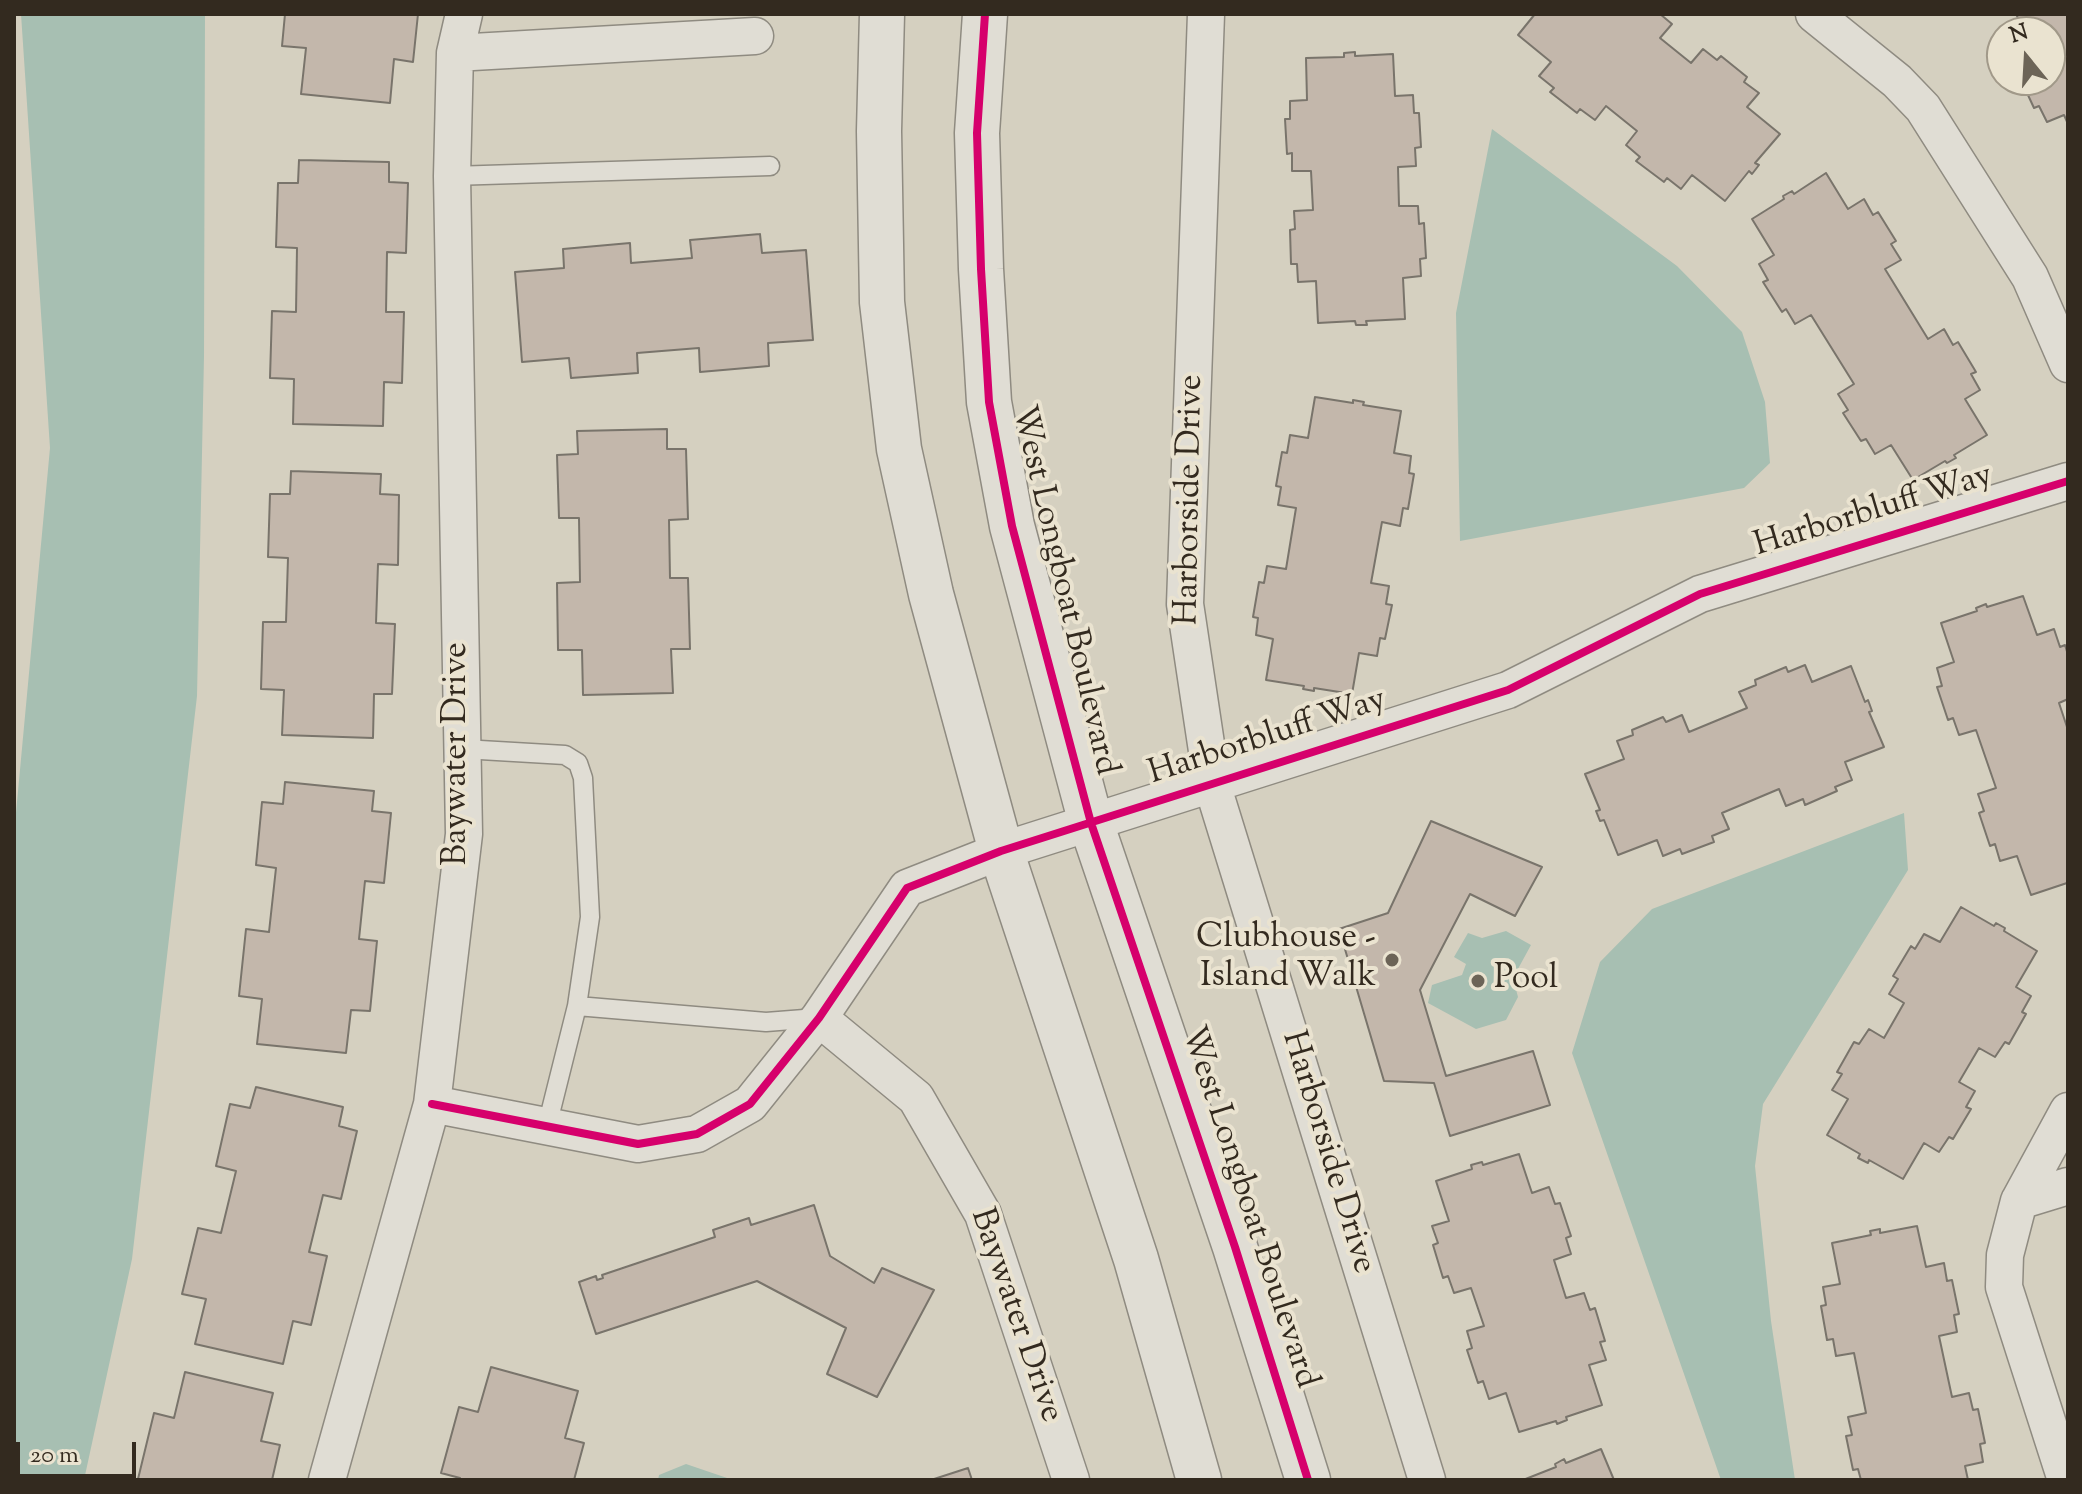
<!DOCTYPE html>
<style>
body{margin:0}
#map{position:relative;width:2082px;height:1494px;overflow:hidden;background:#d5d0c0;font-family:"Sorts Mill Goudy",serif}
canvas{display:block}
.frame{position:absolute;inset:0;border:16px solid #332a1f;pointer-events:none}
.north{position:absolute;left:1986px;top:16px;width:80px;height:80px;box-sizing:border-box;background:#eae3d0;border:2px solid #a19989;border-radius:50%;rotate:342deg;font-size:22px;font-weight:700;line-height:32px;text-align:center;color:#332a1f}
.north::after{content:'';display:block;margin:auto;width:28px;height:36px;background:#6c6457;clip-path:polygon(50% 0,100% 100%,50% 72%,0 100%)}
.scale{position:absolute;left:16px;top:1442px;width:120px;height:36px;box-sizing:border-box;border:4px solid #332a1f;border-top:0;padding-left:10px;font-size:24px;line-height:28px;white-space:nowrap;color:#332a1f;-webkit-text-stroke:6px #eae3d0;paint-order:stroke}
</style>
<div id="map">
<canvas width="2082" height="1494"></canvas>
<div class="frame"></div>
<div class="north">N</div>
<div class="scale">20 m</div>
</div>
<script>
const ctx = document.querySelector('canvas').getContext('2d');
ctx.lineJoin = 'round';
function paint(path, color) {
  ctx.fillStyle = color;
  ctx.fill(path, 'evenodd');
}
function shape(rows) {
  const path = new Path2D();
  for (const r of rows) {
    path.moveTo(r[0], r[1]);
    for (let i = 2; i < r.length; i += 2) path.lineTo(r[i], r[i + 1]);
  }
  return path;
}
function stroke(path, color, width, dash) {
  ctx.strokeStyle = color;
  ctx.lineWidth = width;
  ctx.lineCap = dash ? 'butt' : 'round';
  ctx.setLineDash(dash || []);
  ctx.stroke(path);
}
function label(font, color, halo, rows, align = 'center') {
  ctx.font = font + ' "Sorts Mill Goudy",serif';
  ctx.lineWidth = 8;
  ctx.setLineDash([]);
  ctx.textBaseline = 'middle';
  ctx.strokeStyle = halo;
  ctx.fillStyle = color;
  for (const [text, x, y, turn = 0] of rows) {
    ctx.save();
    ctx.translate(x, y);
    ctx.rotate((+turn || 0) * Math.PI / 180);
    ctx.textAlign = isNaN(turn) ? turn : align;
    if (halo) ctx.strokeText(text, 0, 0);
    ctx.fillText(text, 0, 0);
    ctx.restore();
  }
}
paint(shape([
 [21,14,205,14,204,356,197,696,132,1259,84,1480,14,1480,14,834,50,448],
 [1492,129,1677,266,1742,332,1765,402,1770,463,1744,488,1460,541,1456,313],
 [1904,813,1908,870,1763,1104,1755,1166,1771,1321,1795,1480,1721,1480,1572,1053,1600,962,1652,909],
 [1506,931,1531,945,1513,978,1518,997,1506,1020,1476,1029,1428,1003,1432,985,1462,975,1466,964,1454,957,1468,933,1482,938],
 [686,1464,733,1480,658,1480,659,1475]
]), '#a7bfb2');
const building = shape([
 [285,14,418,14,413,62,394,59,390,103,301,94,306,48,282,46,285,14],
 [1535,14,1660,14,1672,24,1660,38,1691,63,1703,49,1717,60,1721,56,1747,77,1744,82,1759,93,1747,107,1780,134,1755,163,1759,165,1752,174,1749,171,1725,201,1692,175,1681,189,1667,178,1664,182,1636,161,1640,157,1626,145,1637,131,1606,106,1595,120,1580,109,1577,113,1550,92,1554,88,1539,76,1551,62,1518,35,1535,14],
 [2016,14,2068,14,2068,124,2064,115,2047,122,2039,106,2034,108,2021,80,2050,80,2050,32,2025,32,2016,14],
 [1355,52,1355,56,1393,54,1395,96,1413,95,1414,113,1419,113,1421,147,1415,148,1416,166,1398,167,1399,206,1418,206,1419,224,1424,223,1426,258,1420,259,1421,276,1403,278,1405,319,1366,321,1367,325,1356,325,1355,321,1318,323,1316,281,1298,282,1297,264,1291,264,1290,230,1295,229,1294,211,1313,210,1311,171,1292,171,1292,153,1287,154,1285,119,1290,119,1290,101,1307,100,1306,58,1344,57,1344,53,1355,52],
 [299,160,389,162,389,182,408,183,406,253,387,252,386,312,404,312,402,383,384,382,383,426,293,424,294,379,270,378,272,311,296,312,297,248,276,247,278,183,298,183,299,160],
 [1826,173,1848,209,1864,199,1873,215,1878,212,1896,241,1891,244,1901,260,1885,269,1928,339,1944,329,1953,345,1958,342,1976,372,1971,374,1980,390,1965,399,1987,435,1954,455,1956,458,1947,463,1945,461,1913,480,1891,445,1875,454,1866,439,1861,441,1843,413,1848,410,1838,394,1854,384,1811,315,1795,324,1786,309,1782,312,1763,282,1768,280,1759,264,1774,255,1752,219,1784,199,1783,196,1792,191,1794,194,1826,173],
 [760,234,762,253,806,250,813,340,768,343,769,366,700,372,699,348,637,353,638,373,571,378,569,358,522,362,515,272,564,268,563,249,630,243,631,263,692,258,690,240,760,234],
 [1315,397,1353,403,1353,400,1364,402,1363,405,1401,411,1394,453,1411,456,1409,473,1414,474,1408,509,1403,508,1400,526,1382,522,1371,583,1389,586,1386,604,1392,605,1385,639,1380,638,1377,656,1359,653,1352,694,1314,688,1314,691,1303,689,1304,686,1266,680,1273,639,1256,635,1258,618,1253,617,1259,582,1264,583,1267,566,1286,569,1296,508,1278,505,1281,487,1276,486,1282,452,1287,453,1290,435,1308,438,1315,397],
 [667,429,667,449,686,449,688,519,669,520,670,578,688,578,690,649,671,649,673,693,583,695,582,650,558,650,557,583,580,582,579,518,559,518,557,455,578,454,577,431,667,429],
 [291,471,381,474,380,494,399,495,398,565,378,564,376,623,395,624,392,694,374,694,373,738,282,735,284,690,261,689,263,622,286,622,288,558,268,557,270,494,290,494,291,471],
 [2023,596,2037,635,2054,629,2060,647,2065,645,2068,655,2068,699,2059,703,2068,730,2068,886,2067,883,2031,895,2017,856,2000,861,1995,844,1990,846,1979,813,1984,811,1978,794,1996,788,1976,730,1959,735,1953,718,1948,720,1937,687,1942,686,1937,668,1954,662,1941,623,1977,611,1976,608,1986,604,1987,607,2023,596],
 [1805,665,1812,682,1851,666,1865,702,1868,700,1872,711,1869,712,1884,747,1845,762,1852,780,1835,787,1837,791,1805,805,1803,799,1786,806,1779,789,1722,813,1729,829,1712,836,1714,842,1682,854,1680,849,1663,856,1657,840,1618,855,1604,820,1600,821,1596,811,1600,810,1585,774,1624,759,1617,741,1633,735,1632,730,1663,717,1666,722,1682,715,1689,732,1747,708,1739,692,1756,685,1755,680,1786,667,1788,672,1805,665],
 [285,782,374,791,372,811,391,813,384,883,365,881,359,939,377,941,370,1011,351,1010,346,1053,257,1044,262,999,239,996,246,929,269,932,276,868,256,865,262,802,283,804,285,782],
 [1431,821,1542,867,1515,916,1470,894,1420,990,1446,1076,1533,1051,1550,1105,1450,1136,1434,1083,1384,1081,1339,929,1388,913,1431,821],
 [1961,907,1994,926,1996,923,2005,928,2004,931,2037,951,2016,987,2031,996,2022,1012,2026,1014,2009,1044,2005,1042,1995,1057,1979,1048,1959,1082,1975,1091,1966,1107,1971,1109,1953,1139,1949,1137,1939,1152,1924,1143,1903,1179,1869,1160,1868,1163,1858,1158,1860,1154,1827,1135,1848,1099,1832,1090,1842,1074,1837,1072,1854,1042,1859,1044,1869,1029,1884,1038,1904,1003,1889,994,1898,979,1893,976,1911,946,1915,949,1924,934,1940,942,1961,907],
 [256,1087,343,1107,339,1126,357,1131,341,1199,323,1195,309,1252,327,1256,311,1325,293,1321,283,1364,195,1344,206,1299,182,1294,198,1228,221,1233,236,1171,216,1166,230,1104,250,1108,256,1087],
 [1519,1154,1532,1193,1549,1187,1555,1204,1560,1203,1571,1236,1566,1238,1571,1254,1554,1260,1566,1298,1584,1293,1590,1310,1595,1308,1605,1341,1600,1342,1606,1360,1589,1365,1602,1405,1566,1417,1567,1420,1557,1424,1556,1421,1519,1432,1506,1393,1489,1399,1483,1381,1478,1383,1467,1350,1472,1348,1467,1331,1484,1326,1471,1288,1454,1293,1448,1276,1443,1278,1433,1245,1438,1243,1432,1226,1449,1221,1436,1181,1472,1169,1471,1165,1482,1162,1483,1165,1519,1154],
 [814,1205,830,1256,874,1283,882,1268,934,1290,877,1397,827,1374,846,1328,757,1281,596,1334,579,1282,596,1276,597,1280,603,1278,602,1275,715,1237,713,1230,749,1218,751,1225,814,1205],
 [1917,1226,1926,1267,1944,1263,1947,1281,1952,1280,1959,1314,1954,1315,1957,1332,1939,1336,1952,1397,1969,1393,1973,1410,1978,1409,1985,1443,1980,1444,1983,1462,1965,1466,1968,1480,1861,1480,1858,1469,1853,1470,1846,1436,1852,1435,1848,1417,1866,1413,1854,1353,1836,1356,1833,1339,1827,1340,1821,1306,1826,1305,1823,1287,1840,1284,1832,1243,1871,1235,1870,1231,1880,1229,1880,1233,1917,1226],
 [491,1367,578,1391,565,1438,584,1443,574,1480,460,1480,460,1478,441,1473,459,1407,478,1412,491,1367],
 [185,1372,273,1393,261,1441,280,1445,272,1480,138,1479,154,1413,174,1418,185,1372],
 [1601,1449,1614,1480,1523,1480,1556,1467,1555,1464,1564,1459,1566,1463,1601,1449],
 [968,1468,972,1480,931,1480,968,1468]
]);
paint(building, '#c3b7ab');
stroke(building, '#79746b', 2);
const service = shape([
 [452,176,770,166],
 [463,749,565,755,578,763,583,778,590,917,577,1006],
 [547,1126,577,1006,766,1022,817,1018]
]);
const minor = shape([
 [1206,14,1185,604,1212,784,1427,1480],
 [1814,14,1897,81,1923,108,2030,277,2068,364],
 [455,53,755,36],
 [819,1018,916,1098,983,1214,1071,1480],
 [432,1104,638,1144,697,1134,750,1104,819,1018,907,888,1001,851,1508,690,1700,594,2068,481],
 [2019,1201,2068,1111],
 [327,1480,432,1104,464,834,452,176,455,53,464,14],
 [2066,1480,2004,1287,2005,1255,2019,1201,2068,1186]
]);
const tertiary = shape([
 [882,14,879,131,882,302,899,449,931,594,1001,851,1136,1259,1199,1480],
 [985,14,977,133,981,269,989,402,1012,526,1091,823,1235,1247,1308,1480]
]);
stroke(service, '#8f8b81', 21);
stroke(minor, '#8f8b81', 39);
stroke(tertiary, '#8f8b81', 47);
stroke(service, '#e0ddd4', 18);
stroke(minor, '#e0ddd4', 36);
stroke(tertiary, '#e0ddd4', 44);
stroke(shape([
 [985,14,977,133,981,269,989,402,1012,526,1091,823,1235,1247,1308,1480],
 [432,1104,638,1144,697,1134,750,1104,819,1018,907,888,1001,851,1508,690,1700,594,2068,481]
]), '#d6006c', 8);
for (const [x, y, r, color] of [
 [1392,960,8,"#6c6457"],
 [1478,981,8,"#6c6457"]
]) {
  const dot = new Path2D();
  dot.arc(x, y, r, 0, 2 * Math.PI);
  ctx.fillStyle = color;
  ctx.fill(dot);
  stroke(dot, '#eae3d0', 3);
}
label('34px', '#332a1f', '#eae3d0', [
 ["Harborside Drive",1192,500,-89],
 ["Harborbluff Way",1874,513,-17],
 ["West Longboat Boulevard",1062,591,77],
 ["Harborbluff Way",1268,739,-18],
 ["Baywater Drive",459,754,-90],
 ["Harborside Drive",1326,1153,73],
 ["West Longboat Boulevard",1247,1208,72],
 ["Baywater Drive",1014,1316,71]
]);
label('34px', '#332a1f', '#eae3d0', [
 ["Clubhouse -",1376,940],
 ["Island Walk",1376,979],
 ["Pool",1494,981,"left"]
], 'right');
</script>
